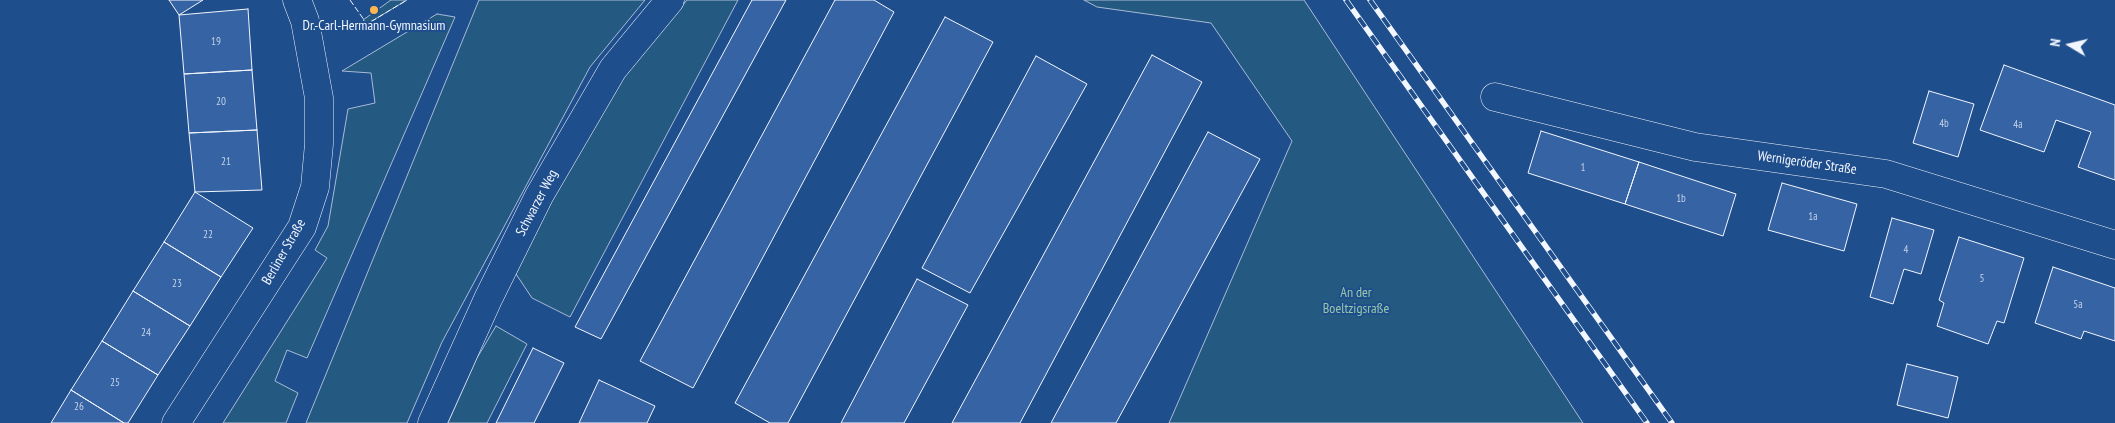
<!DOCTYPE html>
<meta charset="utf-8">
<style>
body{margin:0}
#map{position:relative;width:2115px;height:423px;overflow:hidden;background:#1f4e8c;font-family:"PT Sans Narrow",sans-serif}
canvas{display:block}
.north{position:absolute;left:2045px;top:20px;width:50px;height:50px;-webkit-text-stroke:4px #1f4e8c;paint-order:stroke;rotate:279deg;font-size:14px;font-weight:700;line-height:20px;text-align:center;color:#f2f6ff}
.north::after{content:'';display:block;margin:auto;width:18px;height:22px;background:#f2f6ff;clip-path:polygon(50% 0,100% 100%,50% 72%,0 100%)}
</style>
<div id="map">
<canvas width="2115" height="423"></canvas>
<div class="north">N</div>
</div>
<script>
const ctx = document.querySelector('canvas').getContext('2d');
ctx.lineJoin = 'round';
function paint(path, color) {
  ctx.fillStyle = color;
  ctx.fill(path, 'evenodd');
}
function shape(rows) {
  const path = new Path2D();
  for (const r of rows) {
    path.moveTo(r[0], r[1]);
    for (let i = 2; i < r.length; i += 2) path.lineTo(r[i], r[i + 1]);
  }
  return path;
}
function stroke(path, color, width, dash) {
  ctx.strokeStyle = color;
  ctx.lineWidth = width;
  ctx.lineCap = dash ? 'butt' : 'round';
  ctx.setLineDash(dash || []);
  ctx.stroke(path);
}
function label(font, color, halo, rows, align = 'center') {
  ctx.font = font + ' "PT Sans Narrow",sans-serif';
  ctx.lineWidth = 4;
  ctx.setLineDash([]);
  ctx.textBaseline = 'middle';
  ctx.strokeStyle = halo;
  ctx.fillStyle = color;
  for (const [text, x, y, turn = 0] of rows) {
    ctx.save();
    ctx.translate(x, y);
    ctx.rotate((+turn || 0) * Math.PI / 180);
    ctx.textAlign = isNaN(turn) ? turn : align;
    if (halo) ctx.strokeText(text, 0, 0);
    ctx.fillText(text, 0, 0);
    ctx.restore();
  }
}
const green = shape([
 [391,0,407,0,367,24,363,20,391,0],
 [479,0,645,0,590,67,442,342,407,423,306,423,479,0],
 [687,0,738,0,570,317,532,298,516,274,532,237,612,91,687,0],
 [1084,0,1304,0,1583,423,1169,423,1292,141,1211,23,1097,7,1084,0],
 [437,14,455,17,307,358,287,350,275,381,298,393,286,423,223,423,327,258,315,250,328,226,348,109,375,103,371,73,342,71,437,14],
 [496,326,527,344,487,423,448,423,477,358,496,326]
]);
paint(green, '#245a82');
stroke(green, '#a8bbd7', 1);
const building = shape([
 [169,0,203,0,179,15,169,0],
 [752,0,786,0,601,339,575,327,752,0],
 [835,0,874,0,894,12,693,388,640,361,835,0],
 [248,9,252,70,184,74,179,15,248,9],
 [945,17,993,42,788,423,770,423,735,403,945,17],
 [1152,55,1202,82,1020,423,952,423,1152,55],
 [1036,56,1087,84,970,293,922,268,1036,56],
 [2004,65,2115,105,2115,180,2078,167,2091,132,2056,120,2044,152,1980,130,2004,65],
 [252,70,257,130,189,133,184,74,252,70],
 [1929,91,1974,104,1958,157,1913,143,1929,91],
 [257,130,262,190,195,192,189,133,257,130],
 [1541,131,1639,162,1625,204,1528,173,1541,131],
 [1208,132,1260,159,1116,423,1051,423,1208,132],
 [1639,162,1736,194,1723,236,1625,204,1639,162],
 [1782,183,1857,204,1844,251,1768,230,1782,183],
 [195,192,253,228,221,277,164,242,195,192],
 [1892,218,1934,230,1921,274,1904,269,1893,304,1870,297,1892,218],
 [1959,237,2024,258,2004,323,1997,321,1988,344,1937,326,1944,303,1939,300,1959,237],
 [164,242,221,277,190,326,133,291,164,242],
 [2053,267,2115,288,2115,341,2084,331,2081,339,2035,323,2053,267],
 [917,279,968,305,904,423,841,423,917,279],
 [133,291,190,326,158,375,102,341,133,291],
 [102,341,158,375,128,423,124,423,71,390,102,341],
 [533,348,564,363,534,423,496,423,533,348],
 [1907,364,1958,377,1948,418,1897,405,1907,364],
 [599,380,655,406,647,423,579,423,599,380],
 [71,390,124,423,51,423,71,390]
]);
paint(building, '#3563a3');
stroke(building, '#f2f6ff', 1);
const minor = shape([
 [1495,97,1695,147,1886,174,2115,245],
 [176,423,302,227,315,187,319,144,319,98,305,21,297,0],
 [432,423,488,299,539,196,613,69,670,0]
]);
stroke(minor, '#f2f6ff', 29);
stroke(minor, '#1f4e8c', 28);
const rail = shape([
 [1346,0,1647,423],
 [1370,0,1672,423]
]);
stroke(rail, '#f2f6ff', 5.5);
stroke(rail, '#1f4e8c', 4, [11]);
stroke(shape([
 [350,0,367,24,407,0]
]), '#f2f6ff', 1, [6, 2.5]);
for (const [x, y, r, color] of [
 [374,10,5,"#ffb74d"]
]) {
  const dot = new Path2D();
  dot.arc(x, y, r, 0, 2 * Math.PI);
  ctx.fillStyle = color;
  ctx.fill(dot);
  stroke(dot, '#1f4e8c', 2);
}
label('11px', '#c3d1e8', null, [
 ["19",216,42],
 ["20",221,102],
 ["4b",1944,124],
 ["4a",2018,125],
 ["21",226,162],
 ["1",1583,168],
 ["1b",1681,199],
 ["1a",1813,217],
 ["22",208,235],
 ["4",1906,250],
 ["5",1982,279],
 ["23",177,284],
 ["5a",2078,305],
 ["24",146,333],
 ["25",115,383],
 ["26",79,407]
]);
label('14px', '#f2f6ff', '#1f4e8c', [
 ["Dr.-Carl-Hermann-Gymnasium",374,26]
]);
label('14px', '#f2f6ff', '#1f4e8c', [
 ["Wernigeröder Straße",1807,163,8],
 ["Schwarzer Weg",537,203,-62],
 ["Berliner Straße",284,252,-60]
]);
label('14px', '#97c8a6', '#1f4e8c', [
 ["An der",1356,293],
 ["Boeltzigsraße",1356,309]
]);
</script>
